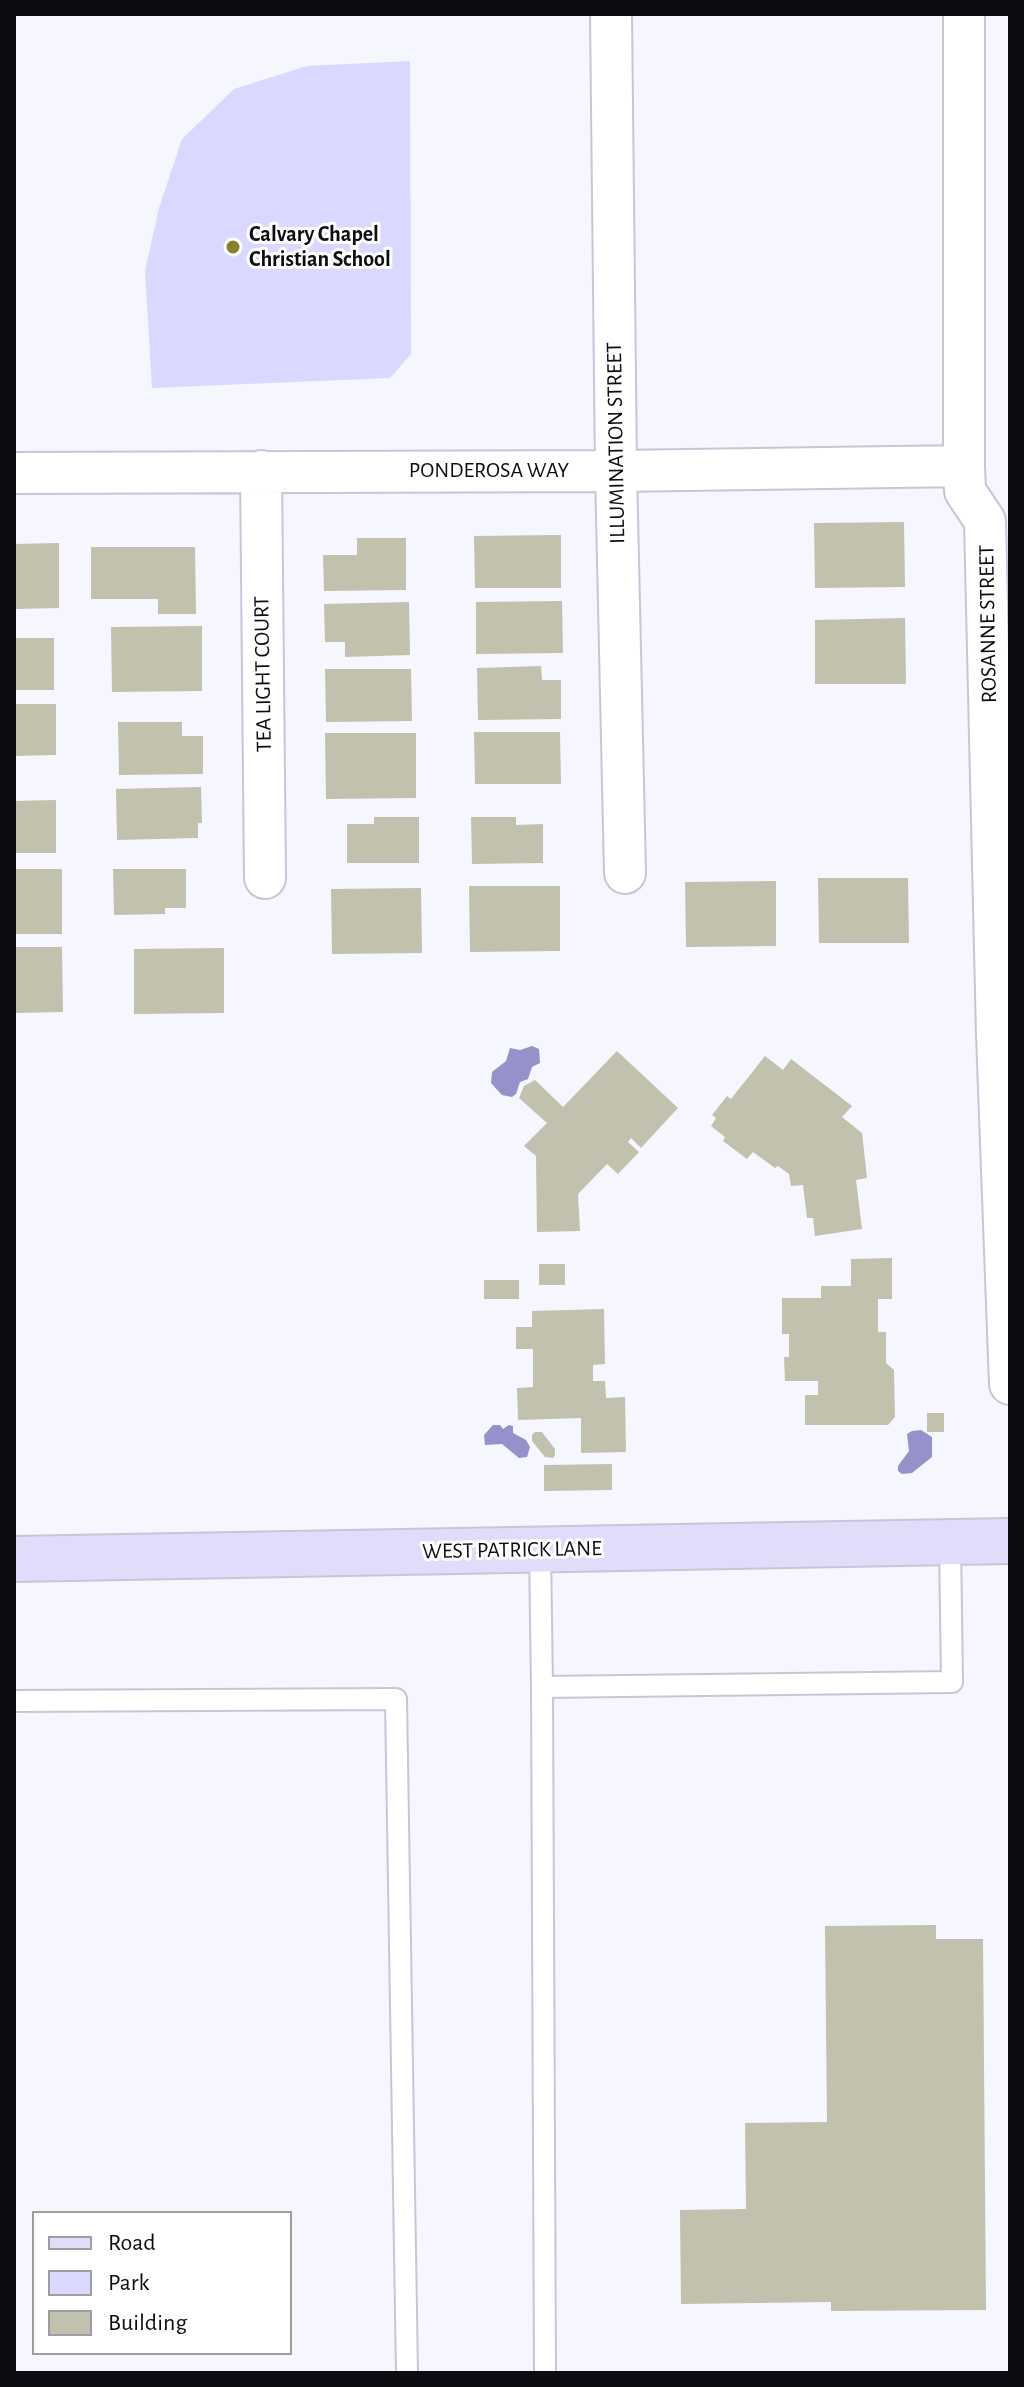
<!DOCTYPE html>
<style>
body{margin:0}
#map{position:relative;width:1024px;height:2387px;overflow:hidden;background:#f6f6fe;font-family:"Alegreya Sans",sans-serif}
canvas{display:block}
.frame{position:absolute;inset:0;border:16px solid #0d0c12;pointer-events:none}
.legend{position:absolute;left:32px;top:2211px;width:260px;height:144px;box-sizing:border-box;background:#fff;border:2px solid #9e9ea0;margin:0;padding:10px 14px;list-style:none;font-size:24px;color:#0d0c12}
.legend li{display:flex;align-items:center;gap:16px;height:40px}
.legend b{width:40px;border:2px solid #9e9ea0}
</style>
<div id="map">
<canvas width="1024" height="2387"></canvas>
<div class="frame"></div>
<ul class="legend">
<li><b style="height:10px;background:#e0ddfa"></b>Road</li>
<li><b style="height:22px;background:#dad8ff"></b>Park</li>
<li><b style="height:22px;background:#c1c1ae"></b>Building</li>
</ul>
</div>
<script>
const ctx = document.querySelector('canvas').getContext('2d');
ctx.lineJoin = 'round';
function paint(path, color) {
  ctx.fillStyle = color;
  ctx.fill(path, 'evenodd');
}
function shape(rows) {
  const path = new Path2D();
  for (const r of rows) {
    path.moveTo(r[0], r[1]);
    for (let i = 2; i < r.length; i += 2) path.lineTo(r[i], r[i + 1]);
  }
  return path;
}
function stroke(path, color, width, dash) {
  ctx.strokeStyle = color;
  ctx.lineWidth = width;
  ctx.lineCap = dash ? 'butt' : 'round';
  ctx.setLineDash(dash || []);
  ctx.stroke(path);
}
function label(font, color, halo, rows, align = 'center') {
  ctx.font = font + ' "Alegreya Sans",sans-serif';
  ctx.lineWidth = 6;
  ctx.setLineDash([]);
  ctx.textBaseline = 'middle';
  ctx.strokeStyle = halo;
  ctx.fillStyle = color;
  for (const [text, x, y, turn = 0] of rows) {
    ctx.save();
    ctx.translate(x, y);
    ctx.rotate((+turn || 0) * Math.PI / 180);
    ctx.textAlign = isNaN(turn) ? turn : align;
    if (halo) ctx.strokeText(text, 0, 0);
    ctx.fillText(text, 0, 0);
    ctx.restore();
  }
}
paint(shape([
 [410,61,411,354,390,378,152,388,145,271,159,208,182,139,234,89,307,66]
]), '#dad8ff');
paint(shape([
 [532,1046,539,1049,540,1063,532,1067,528,1079,520,1082,516,1094,512,1097,502,1095,491,1083,492,1072,506,1061,510,1048,520,1050],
 [493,1425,500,1425,503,1429,509,1425,513,1426,513,1433,526,1440,530,1447,527,1457,519,1458,502,1444,485,1445,484,1435],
 [921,1430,932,1437,932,1457,912,1473,902,1474,898,1471,898,1466,909,1451,907,1434,912,1431]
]), '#9691ca');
paint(shape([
 [904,522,905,587,815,588,814,523],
 [561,535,561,588,475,588,474,536],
 [357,538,406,538,406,590,324,591,323,555,357,555],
 [59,543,59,608,14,609,14,544],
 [91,547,195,547,196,614,158,614,158,599,91,599],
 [562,601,563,653,476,654,476,602],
 [409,602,410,655,345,657,345,642,325,642,324,604],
 [905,618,906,684,815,684,815,620],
 [202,626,202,691,112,692,111,627],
 [14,638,54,638,54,690,14,690],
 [541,666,542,680,561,680,561,719,478,720,477,668],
 [325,669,411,669,412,721,326,722],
 [14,704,56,704,56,755,14,756],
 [118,722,182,722,182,736,203,736,203,774,119,775],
 [474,732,560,732,561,784,475,784],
 [325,733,416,733,416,798,326,799],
 [201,787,202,823,198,823,198,838,117,840,116,789],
 [56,800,56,853,14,853,14,801],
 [374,817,419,817,419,863,347,863,347,824,374,824],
 [471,817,516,817,516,825,543,824,543,863,472,864],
 [14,869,62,869,62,934,14,934],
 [113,869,186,869,186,908,165,908,165,914,114,915],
 [818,878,908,878,909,943,819,943],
 [776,881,776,946,686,947,685,882],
 [469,886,560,886,560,951,470,952],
 [421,888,422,953,332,954,331,889],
 [14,947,62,947,63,1012,14,1013],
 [224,948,224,1013,134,1014,134,949],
 [617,1051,678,1108,641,1148,631,1138,628,1142,639,1152,618,1174,607,1164,578,1194,580,1231,537,1232,536,1156,524,1146,547,1123,519,1098,524,1086,535,1080,563,1107],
 [765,1056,783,1070,791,1059,852,1106,842,1117,862,1133,867,1178,856,1180,862,1229,815,1236,813,1218,807,1218,803,1185,791,1186,789,1174,778,1166,775,1168,753,1152,747,1159,723,1141,725,1137,711,1126,716,1118,712,1115,727,1096,731,1099],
 [892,1258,892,1299,878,1299,878,1332,886,1332,886,1363,894,1370,895,1417,888,1425,805,1425,805,1395,818,1395,818,1381,785,1381,784,1357,789,1357,789,1334,782,1334,782,1298,821,1298,821,1286,851,1286,851,1259],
 [539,1264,565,1264,565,1285,539,1285],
 [484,1280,519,1280,519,1299,484,1299],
 [604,1309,605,1364,593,1365,593,1381,605,1381,606,1398,625,1397,626,1452,581,1453,581,1418,518,1420,517,1388,533,1387,533,1349,516,1349,516,1327,532,1327,532,1311],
 [927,1413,944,1413,944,1432,927,1432],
 [535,1432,542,1432,555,1449,555,1455,553,1458,545,1457,532,1441,532,1435],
 [612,1464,612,1490,544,1491,544,1465],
 [936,1925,936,1939,983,1939,986,2310,831,2311,831,2302,681,2304,680,2210,746,2209,745,2123,827,2122,825,1926]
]), '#c1c1ae');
const lane = shape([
 [540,1549,542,1687],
 [14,1701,396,1699,407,2373],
 [545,2373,542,1687,952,1682,950,1542]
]);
const street = shape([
 [611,14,616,471,625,873],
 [964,14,964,466,965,491,985,521,997,1035,1010,1384],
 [261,471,265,878],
 [14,473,616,471,964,466]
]);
const secondary = shape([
 [14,1559,1010,1541]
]);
stroke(lane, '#c6c6d8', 24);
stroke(street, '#c6c6d8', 44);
stroke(secondary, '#c6c6d8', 48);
stroke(lane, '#fff', 20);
stroke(street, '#fff', 40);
stroke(secondary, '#e0ddfa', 44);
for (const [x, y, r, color] of [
 [233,247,8,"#86822b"]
]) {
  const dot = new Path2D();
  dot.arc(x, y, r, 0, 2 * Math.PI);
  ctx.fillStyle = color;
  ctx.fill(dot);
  stroke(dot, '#fff', 3);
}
label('bold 22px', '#0d0c12', '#fff', [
 ["Calvary Chapel",249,234],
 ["Christian School",249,259]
], 'left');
label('22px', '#0d0c12', '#fff', [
 ["ILLUMINATION STREET",616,443,-91],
 ["PONDEROSA WAY",489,470],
 ["ROSANNE STREET",988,624,-91],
 ["TEA LIGHT COURT",263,674,-91],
 ["WEST PATRICK LANE",512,1550,-1]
]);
</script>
